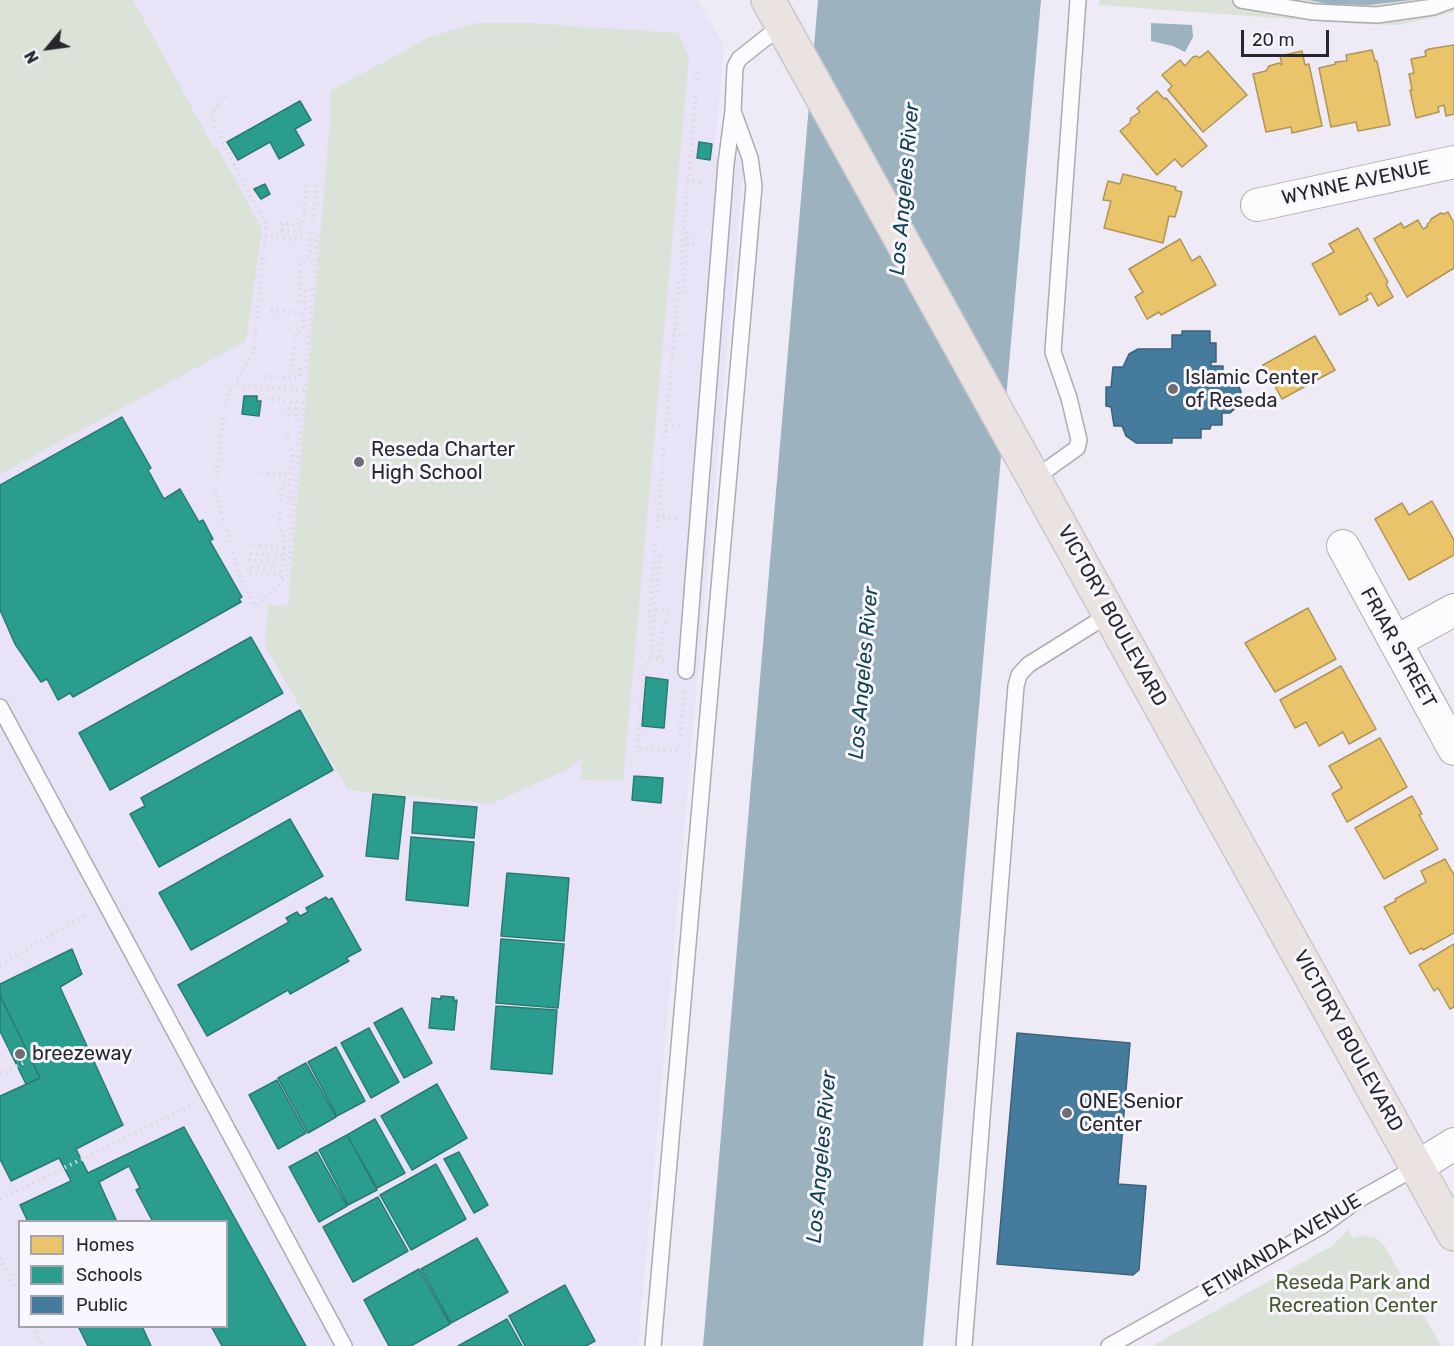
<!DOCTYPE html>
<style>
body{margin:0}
#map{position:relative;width:1454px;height:1346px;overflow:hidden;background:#eeebf6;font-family:Rubik,sans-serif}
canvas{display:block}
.legend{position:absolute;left:18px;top:1220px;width:210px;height:108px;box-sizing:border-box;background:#f8f6fe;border:2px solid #a5a3ab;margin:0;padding:8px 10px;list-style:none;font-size:18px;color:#29272e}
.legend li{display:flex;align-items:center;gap:12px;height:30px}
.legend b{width:30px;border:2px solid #a5a3ab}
.north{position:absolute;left:18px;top:18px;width:60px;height:60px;-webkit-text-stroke:4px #f8f6fe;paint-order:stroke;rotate:241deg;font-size:16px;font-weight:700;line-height:24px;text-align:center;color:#29272e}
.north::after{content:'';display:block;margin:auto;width:21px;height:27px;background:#29272e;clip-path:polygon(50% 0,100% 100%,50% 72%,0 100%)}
.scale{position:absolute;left:1241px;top:30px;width:88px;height:27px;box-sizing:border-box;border:3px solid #29272e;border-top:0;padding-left:8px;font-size:18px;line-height:21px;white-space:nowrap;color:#29272e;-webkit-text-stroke:4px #f8f6fe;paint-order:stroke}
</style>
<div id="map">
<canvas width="1454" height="1346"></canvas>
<ul class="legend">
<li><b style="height:16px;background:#e9c46a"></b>Homes</li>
<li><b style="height:16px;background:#2a9d8f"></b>Schools</li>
<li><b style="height:16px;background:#457b9d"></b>Public</li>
</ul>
<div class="north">N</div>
<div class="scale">20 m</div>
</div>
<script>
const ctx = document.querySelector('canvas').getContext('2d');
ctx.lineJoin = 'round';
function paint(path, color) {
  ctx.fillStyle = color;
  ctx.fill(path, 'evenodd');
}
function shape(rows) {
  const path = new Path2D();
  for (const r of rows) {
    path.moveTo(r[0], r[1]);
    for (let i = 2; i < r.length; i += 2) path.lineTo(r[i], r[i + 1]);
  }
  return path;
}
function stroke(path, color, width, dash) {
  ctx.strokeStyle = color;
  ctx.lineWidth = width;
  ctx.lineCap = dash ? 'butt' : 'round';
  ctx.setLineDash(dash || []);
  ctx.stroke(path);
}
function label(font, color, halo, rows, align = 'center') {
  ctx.font = font + ' Rubik,sans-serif';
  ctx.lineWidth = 6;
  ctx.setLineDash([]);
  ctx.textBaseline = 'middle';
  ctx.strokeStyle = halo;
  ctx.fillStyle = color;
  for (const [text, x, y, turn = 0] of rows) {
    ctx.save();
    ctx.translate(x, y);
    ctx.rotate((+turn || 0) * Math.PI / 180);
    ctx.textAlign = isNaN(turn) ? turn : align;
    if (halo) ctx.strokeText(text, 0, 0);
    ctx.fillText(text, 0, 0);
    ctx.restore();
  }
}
paint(shape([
 [0,0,698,0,724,46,714,157,744,159,638,1346,0,1346],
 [20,1222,226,1222,226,1326,20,1326]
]), '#e8e3f7');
paint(shape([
 [0,0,133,0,214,148,217,147,262,229,246,341,0,474],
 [1099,0,1454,0,1454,12,1399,25,1357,24,1099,5],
 [476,23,530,23,678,33,689,57,623,781,581,780,582,758,568,769,491,804,348,790,265,646,268,605,288,606,330,123,330,91,430,37],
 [1348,1230,1353,1238,1359,1236,1374,1237,1384,1245,1441,1346,1152,1346,1332,1246]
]), '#dbe2d7');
paint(shape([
 [818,0,1041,0,923,1346,703,1346],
 [1309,0,1412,0,1368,5,1327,4],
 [1151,23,1192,25,1193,37,1185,52,1173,46,1151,41]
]), '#9cb2bf');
const homes = shape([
 [1454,45,1454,114,1446,116,1444,105,1438,107,1439,112,1416,118,1410,90,1412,90,1409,74,1414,73,1411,59,1426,56,1425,51,1429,49,1454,45],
 [1372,50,1375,61,1377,61,1390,125,1358,131,1356,122,1331,127,1319,68,1336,64,1335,62,1347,61,1346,55,1372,50],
 [1208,51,1247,95,1203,132,1168,90,1172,86,1162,75,1180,60,1185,66,1193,57,1197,56,1199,58,1208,51],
 [1302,51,1305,65,1309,64,1322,126,1292,133,1291,127,1266,132,1253,74,1266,71,1269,66,1279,63,1282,65,1280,56,1302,51],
 [1157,91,1164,99,1166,98,1207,146,1182,167,1175,159,1157,175,1120,131,1130,123,1131,118,1140,112,1137,108,1157,91],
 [1123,174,1176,187,1175,190,1182,192,1175,217,1169,216,1163,243,1104,228,1111,201,1103,200,1108,181,1120,184,1123,174],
 [1448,212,1454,223,1454,268,1407,297,1374,239,1401,223,1404,228,1418,220,1423,229,1428,226,1427,224,1430,222,1431,219,1441,213,1444,214,1448,212],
 [1358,228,1388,282,1386,284,1393,297,1378,306,1371,293,1366,296,1368,300,1340,315,1312,264,1334,252,1329,244,1358,228],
 [1180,239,1192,261,1200,256,1216,285,1161,315,1159,312,1147,319,1135,297,1143,292,1129,269,1180,239],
 [1315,336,1335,370,1282,399,1263,365,1315,336],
 [1432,501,1454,540,1454,555,1409,580,1375,519,1402,503,1409,515,1432,501],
 [1308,608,1336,659,1275,692,1245,643,1308,608],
 [1341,666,1376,729,1349,744,1343,732,1319,746,1306,722,1295,728,1280,700,1341,666],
 [1380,738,1407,787,1347,822,1332,794,1342,788,1329,766,1380,738],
 [1412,796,1422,814,1419,815,1438,849,1384,879,1355,828,1412,796],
 [1445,859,1454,875,1454,933,1423,950,1422,948,1410,954,1384,907,1396,901,1395,899,1426,882,1421,871,1445,859],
 [1454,944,1454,1007,1450,1009,1438,988,1434,991,1419,965,1454,944]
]);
paint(homes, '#e9c46a');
stroke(homes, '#af9558', 1.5);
const schools = shape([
 [300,101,311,120,295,129,304,145,279,159,270,142,238,160,227,142,300,101],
 [699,142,712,144,710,160,697,158,699,142],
 [265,184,270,194,261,199,254,189,265,184],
 [244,396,257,396,257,401,261,401,259,416,242,414,244,396],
 [122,417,151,468,148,470,164,499,180,489,199,522,203,520,213,539,210,541,242,597,239,599,241,602,73,697,70,693,58,700,47,679,41,682,15,644,0,610,0,485,122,417],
 [251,637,283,693,110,790,79,733,251,637],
 [646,677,668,680,664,728,642,726,646,677],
 [300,710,333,770,159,867,130,814,145,806,141,798,300,710],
 [634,776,663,778,661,803,632,800,634,776],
 [373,794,405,797,398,859,366,856,373,794],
 [414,802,477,807,474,838,412,833,414,802],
 [290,819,323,876,191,950,159,893,290,819],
 [411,837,474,842,468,906,406,900,411,837],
 [507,873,569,878,564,941,501,936,507,873],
 [326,897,328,900,332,898,361,950,346,958,349,961,290,994,288,990,207,1036,178,985,289,922,286,918,297,912,300,916,308,912,306,908,326,897],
 [501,939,564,944,558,1008,496,1003,501,939],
 [72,949,82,974,60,987,123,1125,76,1149,88,1173,184,1127,306,1346,222,1346,211,1326,226,1326,226,1222,153,1222,136,1190,140,1188,129,1166,99,1182,117,1222,28,1222,20,1205,71,1181,59,1158,11,1181,0,1159,0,1096,40,1078,0,995,0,984,72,949],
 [0,995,40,1078,26,1084,0,1031,0,995],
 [441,996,454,997,454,1001,457,1000,454,1030,429,1028,432,998,441,999,441,996],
 [496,1006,557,1010,552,1074,491,1069,496,1006],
 [402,1008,432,1063,404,1078,374,1023,402,1008],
 [369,1028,399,1082,371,1098,341,1043,369,1028],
 [336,1047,365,1101,337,1116,308,1062,336,1047],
 [306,1063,336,1117,308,1133,278,1078,306,1063],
 [277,1080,306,1133,278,1149,249,1095,277,1080],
 [437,1084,467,1138,412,1170,381,1116,437,1084],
 [375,1119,405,1173,377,1188,347,1135,375,1119],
 [347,1135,377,1190,348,1205,319,1150,347,1135],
 [317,1152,347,1206,319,1222,289,1167,317,1152],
 [459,1152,488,1205,474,1213,444,1159,459,1152],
 [436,1164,466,1219,411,1250,380,1195,436,1164],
 [378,1197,408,1251,353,1282,323,1227,378,1197],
 [477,1238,508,1292,451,1323,421,1269,477,1238],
 [419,1269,450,1324,411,1346,389,1346,364,1300,419,1269],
 [565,1285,595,1341,586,1346,525,1346,509,1316,565,1285],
 [507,1319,522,1346,458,1346,507,1319],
 [78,1326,142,1326,151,1346,88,1346,78,1326]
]);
paint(schools, '#2a9d8f');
stroke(schools, '#2a7a72', 1.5);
const public = shape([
 [1182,331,1210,331,1210,343,1216,343,1216,362,1211,362,1211,366,1223,366,1223,379,1231,379,1239,387,1241,391,1239,405,1230,413,1222,413,1222,425,1211,425,1210,429,1201,429,1201,438,1172,438,1172,443,1136,443,1126,436,1122,426,1114,426,1111,407,1106,406,1106,387,1111,387,1113,367,1123,367,1129,354,1138,349,1172,349,1172,335,1182,335,1182,331],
 [1017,1033,1130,1043,1118,1184,1146,1186,1139,1270,1133,1275,997,1264,1017,1033]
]);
paint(public, '#457b9d');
stroke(public, '#3d627c', 1.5);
const service = shape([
 [1241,0,1314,12,1377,15,1433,7,1452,0],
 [1035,478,1077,448,1079,440,1069,398,1053,352,1078,0],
 [686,671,726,164,733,111,735,67,739,59,782,25],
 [0,707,344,1346],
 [653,1346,754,186,750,158,733,111],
 [964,1346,1016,686,1019,675,1028,665,1111,613],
 [1109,1346,1322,1226,1358,1200,1417,1167]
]);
const minor = shape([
 [1257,205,1454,162],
 [1343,546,1454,749],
 [1395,642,1454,610],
 [1417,1167,1454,1144]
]);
const primary = shape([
 [768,0,1454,1234]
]);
stroke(service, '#adabb3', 18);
stroke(minor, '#adabb3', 34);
stroke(primary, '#cac8ce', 36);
stroke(shape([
 [226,96,211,114,223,143,266,225,254,351,235,382],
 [687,181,704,182],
 [307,185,303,224,282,224,282,230,311,233],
 [265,236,311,240],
 [687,243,699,244],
 [683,293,687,230],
 [305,302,299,302,301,263,310,255,316,183],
 [271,310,305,313],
 [673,335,690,336],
 [265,376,299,378,300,370,292,370,296,333,303,327,306,289,314,289],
 [304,390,259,388,235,382,225,399,215,491,240,576,254,606,272,592,288,575,318,233],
 [266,399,296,402,296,408,289,409,287,442,292,455,289,499,294,500],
 [296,408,295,419,301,422],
 [666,426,683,427],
 [255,472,290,475],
 [657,517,678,519],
 [253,545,285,548],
 [281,575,248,573,249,567,274,569,275,562,250,560,251,554,284,555],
 [282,578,285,540,279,527,282,485,290,485],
 [656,610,670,612],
 [653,634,660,554],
 [651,656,666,661],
 [660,657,664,622,669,623],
 [684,692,679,750,637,749,644,671,651,656,652,639,649,617,698,71],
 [0,965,87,914],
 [0,1074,23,1063],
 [0,1199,191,1106],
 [0,1258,20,1299],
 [33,1326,42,1346]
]), '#dbdbde', 4, [1.5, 4.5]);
stroke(service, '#fcfcfe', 15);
stroke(minor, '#fcfcfe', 32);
stroke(primary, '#ebe2e2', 33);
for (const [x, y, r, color] of [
 [1173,389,6,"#6e6c74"],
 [359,462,6,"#6e6c74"],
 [20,1054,6,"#6e6c74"],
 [1067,1113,6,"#6e6c74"]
]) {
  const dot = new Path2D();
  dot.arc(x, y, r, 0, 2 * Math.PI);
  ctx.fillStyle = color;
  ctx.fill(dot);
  stroke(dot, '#f8f6fe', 2);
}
label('20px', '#29272e', '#f8f6fe', [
 ["WYNNE AVENUE",1356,183,-12],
 ["VICTORY BOULEVARD",1112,616,61],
 ["FRIAR STREET",1398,648,61],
 ["VICTORY BOULEVARD",1348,1041,61],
 ["ETIWANDA AVENUE",1282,1246,-31]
]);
label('20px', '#29272e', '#f8f6fe', [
 ["Islamic Center",1185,378],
 ["of Reseda",1185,401],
 ["Reseda Charter",371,450],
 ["High School",371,473],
 ["breezeway",32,1054],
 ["ONE Senior",1079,1102],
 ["Center",1079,1125]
], 'left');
label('20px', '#45582b', '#f8f6fe', [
 ["Reseda Park and",1353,1283],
 ["Recreation Center",1353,1306]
]);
label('italic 21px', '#114152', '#f8f6fe', [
 ["Los Angeles River",905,189,-85],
 ["Los Angeles River",864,673,-85],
 ["Los Angeles River",822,1157,-85]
]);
</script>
